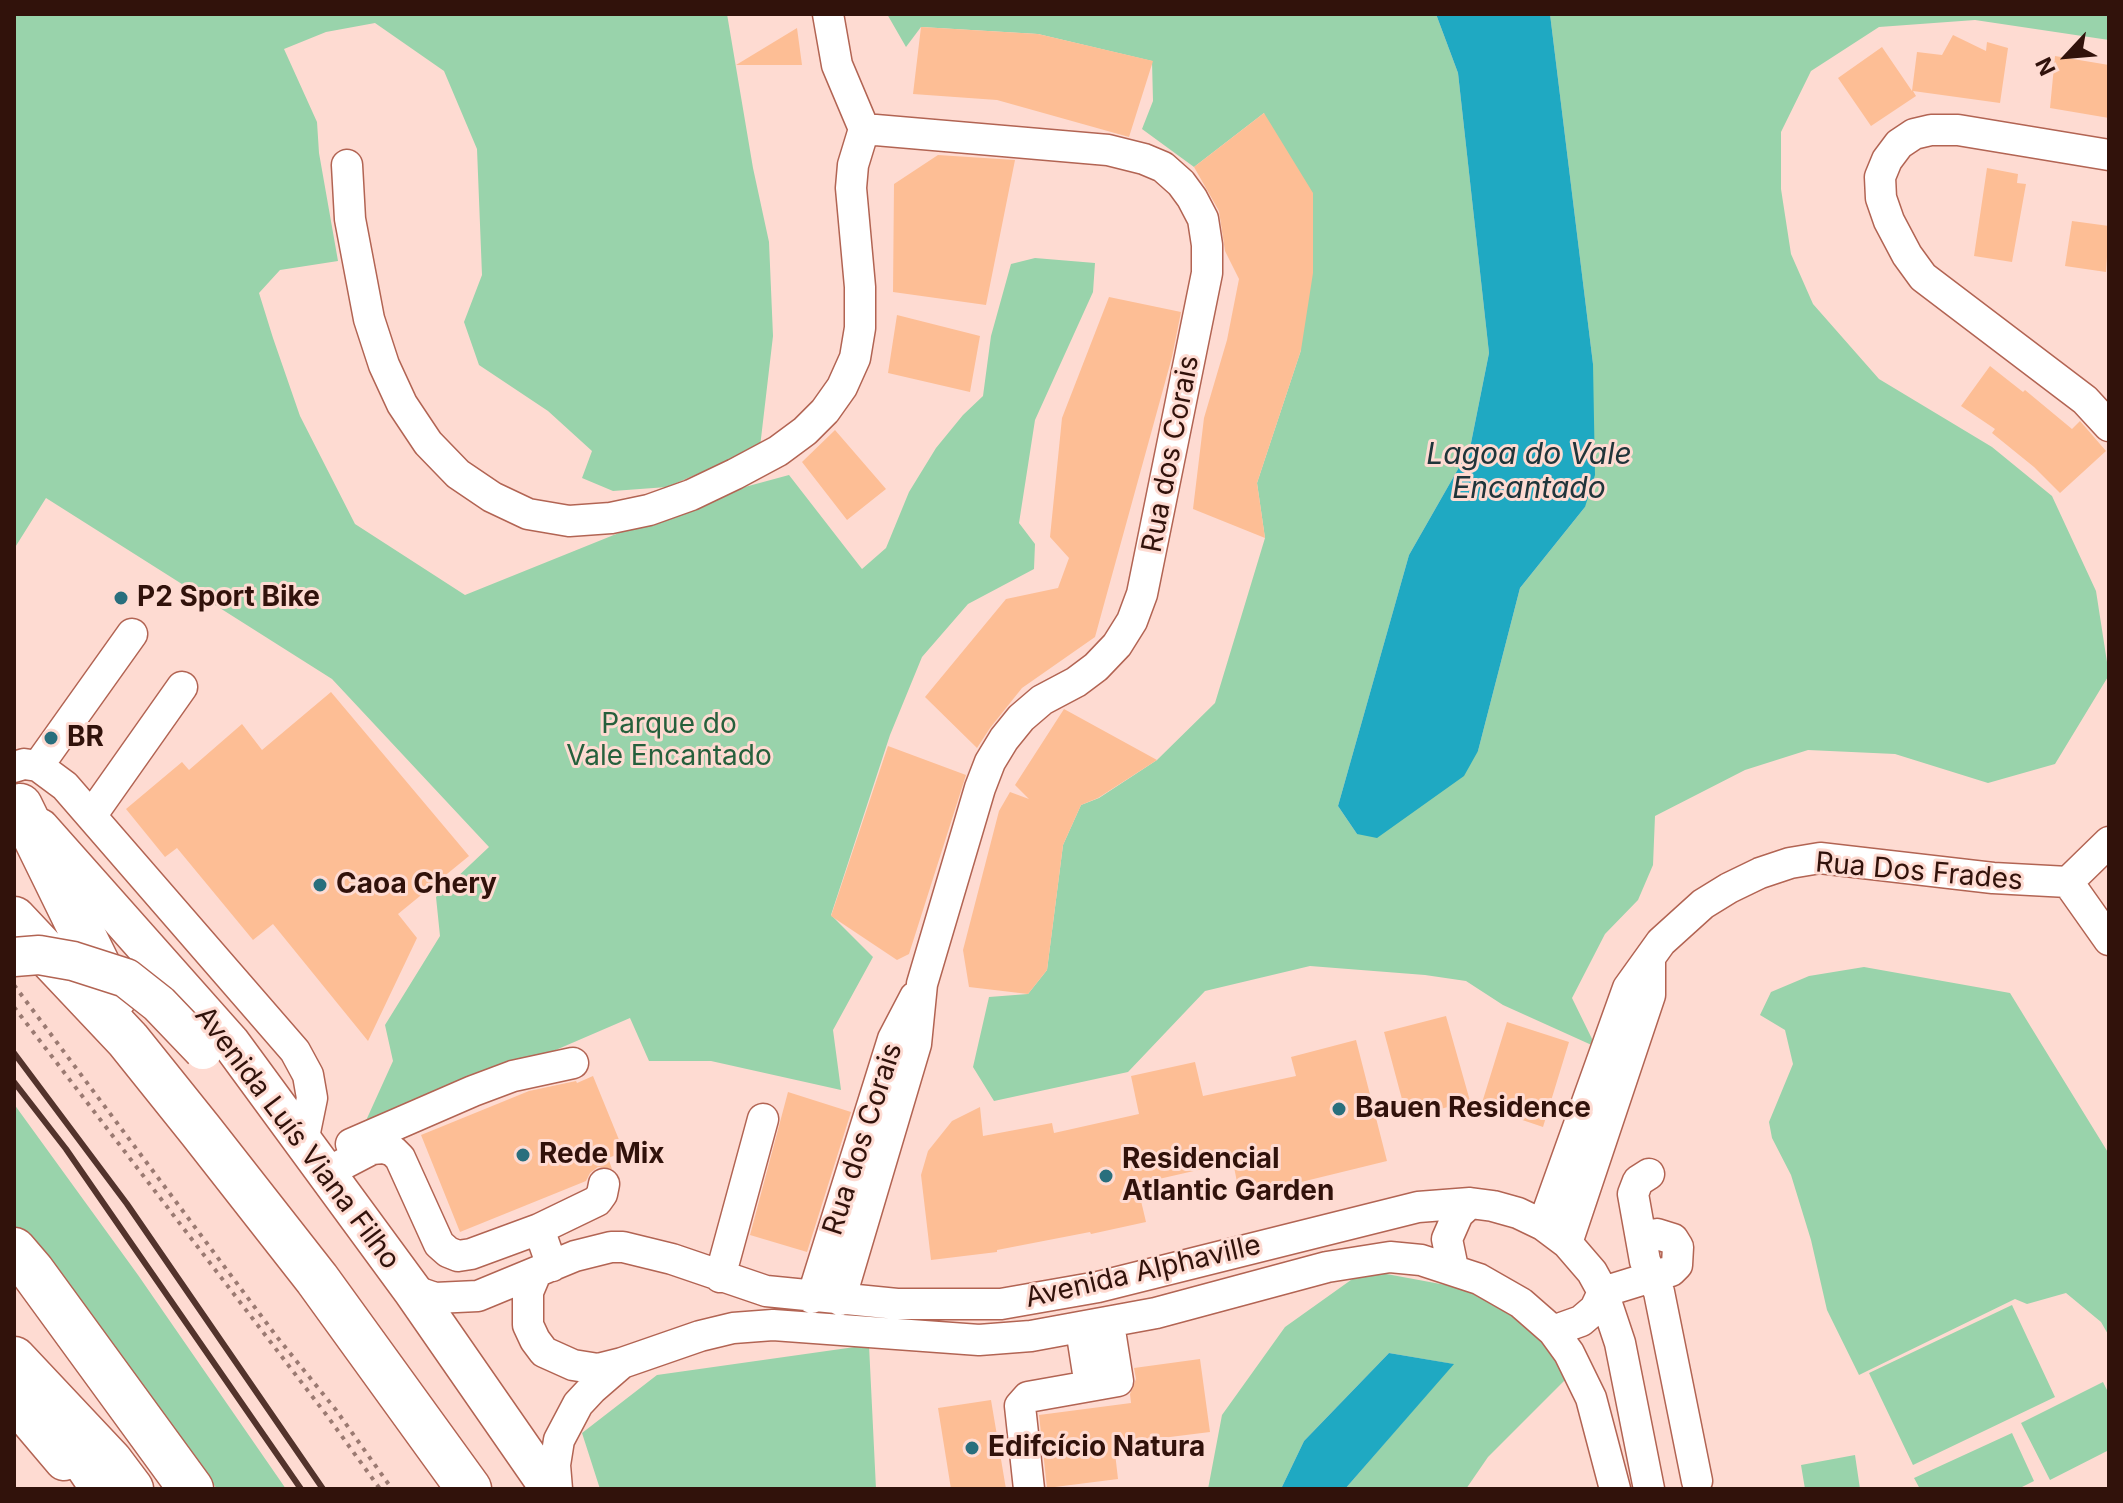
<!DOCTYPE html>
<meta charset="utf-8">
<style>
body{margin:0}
#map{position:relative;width:2123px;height:1503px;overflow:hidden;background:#fedbd2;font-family:Inter,sans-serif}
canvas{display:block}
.frame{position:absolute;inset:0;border:16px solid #31120b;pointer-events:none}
.north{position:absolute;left:2027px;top:16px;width:80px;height:80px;-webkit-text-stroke:6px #fedbd2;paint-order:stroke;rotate:244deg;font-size:22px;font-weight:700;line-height:32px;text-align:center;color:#31120b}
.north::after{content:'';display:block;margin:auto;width:28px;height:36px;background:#31120b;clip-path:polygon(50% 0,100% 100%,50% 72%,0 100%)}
</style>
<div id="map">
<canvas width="2123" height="1503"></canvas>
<div class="frame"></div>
<div class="north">N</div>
</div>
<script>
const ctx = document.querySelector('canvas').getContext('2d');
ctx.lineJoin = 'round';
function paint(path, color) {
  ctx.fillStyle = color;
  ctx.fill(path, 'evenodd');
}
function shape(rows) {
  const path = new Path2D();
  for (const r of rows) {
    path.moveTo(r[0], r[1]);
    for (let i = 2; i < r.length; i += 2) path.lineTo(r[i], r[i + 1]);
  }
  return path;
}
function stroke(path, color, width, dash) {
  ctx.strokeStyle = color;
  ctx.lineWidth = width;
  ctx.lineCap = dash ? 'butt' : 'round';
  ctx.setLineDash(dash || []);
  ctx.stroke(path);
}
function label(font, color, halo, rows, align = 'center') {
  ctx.font = font + ' Inter,sans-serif';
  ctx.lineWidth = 6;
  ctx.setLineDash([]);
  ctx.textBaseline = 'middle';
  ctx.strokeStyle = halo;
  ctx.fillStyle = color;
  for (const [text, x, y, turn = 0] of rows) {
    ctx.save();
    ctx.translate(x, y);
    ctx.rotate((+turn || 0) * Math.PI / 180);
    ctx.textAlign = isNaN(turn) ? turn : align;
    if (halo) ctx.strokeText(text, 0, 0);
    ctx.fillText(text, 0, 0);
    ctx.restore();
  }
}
paint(shape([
 [14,14,727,14,753,168,769,242,773,336,760,447,667,487,613,491,582,478,592,451,548,411,479,365,464,322,482,275,477,149,444,71,375,23,326,32,284,49,317,122,319,153,338,261,280,270,259,293,273,338,300,416,355,524,465,595,708,497,789,475,862,569,886,548,909,492,936,448,963,415,983,396,991,336,1011,264,1035,258,1095,263,1093,292,1035,420,1019,523,1035,544,1034,569,968,604,922,657,890,735,831,915,873,957,833,1030,841,1090,711,1061,649,1061,630,1018,428,1105,364,1125,393,1061,385,1025,440,936,436,897,489,847,332,679,46,498,14,549],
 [887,14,1436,14,1458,73,1489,353,1470,448,1409,555,1338,806,1357,834,1478,751,1520,588,1585,507,1593,364,1550,14,2109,14,2109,40,1975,20,1879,27,1811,71,1781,132,1781,189,1791,254,1813,304,1879,379,1992,447,2052,496,2096,591,2109,675,2055,764,1988,783,1895,754,1808,750,1745,770,1655,816,1653,865,1638,900,1605,934,1572,998,1596,1047,1503,1005,1466,981,1425,975,1310,966,1205,991,1128,1072,994,1101,973,1067,989,997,1028,994,1047,970,1063,845,1081,805,1099,798,1157,760,1215,703,1265,538,1257,483,1301,350,1264,113,1194,167,1142,129,1153,101,1152,61,1038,34,921,27,906,47],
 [1864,967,2010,993,2109,1154,2109,1336,2101,1322,2066,1293,2027,1304,2015,1299,1859,1375,1827,1310,1811,1240,1791,1175,1772,1138,1769,1122,1793,1064,1785,1030,1760,1015,1771,992,1809,976],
 [14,1104,138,1275,286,1489,217,1489,88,1313,14,1224],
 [1365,1270,1462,1288,1545,1332,1567,1378,1488,1457,1466,1489,1345,1489,1453,1364,1389,1353,1304,1441,1281,1489,1208,1489,1222,1415,1285,1327],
 [2012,1305,2055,1397,1913,1465,1869,1373],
 [869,1345,876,1489,600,1489,582,1433,657,1375],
 [2103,1382,2109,1394,2109,1450,2050,1480,2021,1423],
 [2012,1433,2034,1481,2018,1489,1920,1489,1914,1478],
 [1855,1455,1860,1489,1805,1489,1801,1465]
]), '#99d3ab');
paint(shape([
 [1436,14,1550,14,1593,364,1595,475,1585,507,1520,588,1478,751,1464,776,1377,838,1357,834,1338,806,1409,555,1470,448,1489,353,1458,73],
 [1389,1353,1454,1364,1345,1489,1281,1489,1304,1441]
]), '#1fa9c2');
paint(shape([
 [921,27,1038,34,1153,61,1129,137,997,100,913,94],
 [797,28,802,65,736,65],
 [1953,35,1986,51,1987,42,2008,48,2000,103,1913,91,1916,96,1871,126,1838,78,1882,47,1912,91,1917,52,1942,55],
 [2055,56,2109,65,2109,118,2050,108],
 [1264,113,1313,193,1313,273,1301,350,1257,483,1265,538,1193,509,1204,418,1227,340,1239,279,1225,251,1219,211,1194,167],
 [938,155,1015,160,986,305,893,292,894,184],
 [1987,168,2018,174,2017,183,2026,184,2012,262,1974,256],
 [2072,221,2109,226,2106,272,2065,266],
 [1109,297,1181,312,1172,357,1095,637,1022,688,990,728,977,748,925,697,1006,599,1058,588,1069,558,1050,537,1062,418],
 [897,315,980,336,970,392,888,373],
 [1990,366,2023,392,2025,390,2072,429,2080,421,2106,451,2060,493,2034,467,1992,433,1995,429,1961,406],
 [835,430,886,489,847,520,802,462],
 [331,692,469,856,398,914,417,938,368,1041,273,924,253,940,177,848,165,857,126,809,182,762,189,770,242,724,262,750],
 [1064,709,1157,760,1098,798,1081,805,1063,845,1047,970,1028,994,969,987,963,950,999,811,1010,792,1029,799,1015,785],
 [888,746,966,775,909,954,897,960,831,916],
 [1446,1016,1470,1101,1407,1118,1384,1032],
 [1507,1022,1569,1042,1543,1127,1481,1106],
 [1356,1040,1387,1161,1240,1197,1233,1162,1137,1184,1146,1222,1091,1234,1090,1232,997,1250,997,1252,931,1260,921,1175,928,1151,952,1121,980,1107,983,1136,1052,1123,1054,1133,1139,1114,1131,1076,1195,1062,1203,1096,1296,1076,1291,1057],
 [593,1076,624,1152,608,1158,612,1169,598,1167,590,1173,586,1181,460,1232,421,1135,529,1091,576,1081,577,1083],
 [788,1092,851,1112,807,1252,750,1235],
 [1200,1359,1210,1432,1114,1444,1118,1479,1047,1488,1039,1415,1131,1403,1130,1394,1136,1379,1134,1368],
 [991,1400,1006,1489,951,1489,938,1408]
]), '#fdbe95');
const minor = shape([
 [2109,155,1958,130,1931,130,1914,134,1899,144,1887,160,1880,177,1881,198,1889,221,1907,255,1923,277,2085,400,2109,426],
 [347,165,350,219,369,319,384,365,402,404,428,443,458,474,492,497,528,514,569,521,611,518,649,510,691,495,735,474,778,451,805,431,825,411,842,387,855,358,860,328,860,287,851,188,853,165,864,129,837,65,828,14],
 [38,766,132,634],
 [14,767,24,764,38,766,65,786,295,1051,308,1075,312,1098,303,1142],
 [91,816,182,687],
 [2068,882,2109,940],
 [351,1144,473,1091,513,1076,573,1063],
 [326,1173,372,1149,383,1148,393,1151,400,1158,439,1244,448,1252,458,1256,471,1254,539,1229,552,1266],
 [1649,1174,1638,1181,1633,1194,1645,1261,1659,1292,1697,1481],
 [1543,1225,1628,988,1661,942,1703,904,1729,888,1760,873,1790,863,1820,858,1993,878,2068,882,2109,842],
 [539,1229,597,1201,602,1194,604,1184],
 [1567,1243,1650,995,1650,960],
 [1453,1268,1447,1239,1458,1214,1470,1203],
 [536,1273,528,1292,528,1325,535,1340,544,1352,573,1365,598,1369,622,1363],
 [720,1277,763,1119],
 [412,1290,435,1298,478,1296,575,1256,611,1247,623,1247,672,1259,766,1291,897,1304,1001,1304,1098,1287,1418,1207,1470,1203,1493,1206,1518,1213,1543,1225,1567,1243,1592,1272,1603,1292,1620,1343,1649,1489],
 [812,1298,893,1039,915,997],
 [840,1300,916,1044,922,984,980,788,990,762,1004,739,1021,718,1042,700,1076,682,1096,667,1117,645,1132,621,1142,594,1207,273,1207,245,1203,219,1192,198,1181,183,1163,167,1144,159,1108,150,864,129],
 [1081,1329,1090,1386],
 [1553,1331,1581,1321,1595,1309,1603,1292,1671,1271,1677,1265,1678,1247,1673,1239,1657,1234,1641,1238],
 [557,1489,555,1465,559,1440,578,1404,592,1389,622,1363,700,1336,733,1328,773,1325,979,1340,1031,1336,1156,1313,1327,1267,1390,1257,1421,1260,1479,1279,1521,1303,1553,1331,1569,1353,1591,1398,1615,1489],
 [1029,1489,1020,1406,1028,1397,1118,1381,1109,1324]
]);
const major = shape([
 [40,828,230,1042,412,1290,550,1489],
 [14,1402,64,1461],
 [57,1425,100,1489]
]);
const highway = shape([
 [20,806,114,998],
 [14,919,128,1040,201,1131,317,1279,469,1489],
 [14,1250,32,1271,191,1489],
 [14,1359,110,1461,131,1489]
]);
stroke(minor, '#b26453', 33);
stroke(major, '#b26453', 41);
stroke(highway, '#b26453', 47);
stroke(shape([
 [14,985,277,1337,336,1410,392,1489],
 [14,1007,328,1417,380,1489]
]), '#9b7a72', 4, [4, 6]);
stroke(minor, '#fff', 30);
stroke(major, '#fff', 38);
stroke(highway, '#fff', 44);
stroke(shape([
 [14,1053,127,1204,323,1489],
 [14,1082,66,1149,301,1489]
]), '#53332c', 6);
const majorBridge = shape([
 [14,957,39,955,73,961,126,978,159,1004,203,1050]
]);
stroke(majorBridge, '#b26453', 41, []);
stroke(majorBridge, '#fff', 38);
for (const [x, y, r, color] of [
 [121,598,8,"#296f7d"],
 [51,738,8,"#296f7d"],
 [320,885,8,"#296f7d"],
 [1339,1109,8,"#296f7d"],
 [523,1155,8,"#296f7d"],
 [1106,1176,8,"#296f7d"],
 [972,1448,8,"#296f7d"]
]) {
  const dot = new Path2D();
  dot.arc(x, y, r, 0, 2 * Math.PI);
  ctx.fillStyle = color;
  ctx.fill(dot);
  stroke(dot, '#fedbd2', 3);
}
label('28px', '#31120b', '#fedbd2', [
 ["Rua dos Corais",1171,454,-79],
 ["Rua Dos Frades",1919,872,5],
 ["Avenida Luís Viana Filho",297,1138,53],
 ["Rua dos Corais",863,1139,-72],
 ["Avenida Alphaville",1143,1272,-13]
]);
label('bold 28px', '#31120b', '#fedbd2', [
 ["P2 Sport Bike",137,598],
 ["BR",67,738],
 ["Caoa Chery",336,885],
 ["Bauen Residence",1355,1109],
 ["Rede Mix",539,1155],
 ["Residencial",1122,1160],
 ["Atlantic Garden",1122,1192],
 ["Edifcício Natura",988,1448]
], 'left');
label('28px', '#26603c', '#fedbd2', [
 ["Parque do",669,725],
 ["Vale Encantado",669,757]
]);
label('italic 30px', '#20353a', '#fedbd2', [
 ["Lagoa do Vale",1529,455],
 ["Encantado",1529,489]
]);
</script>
